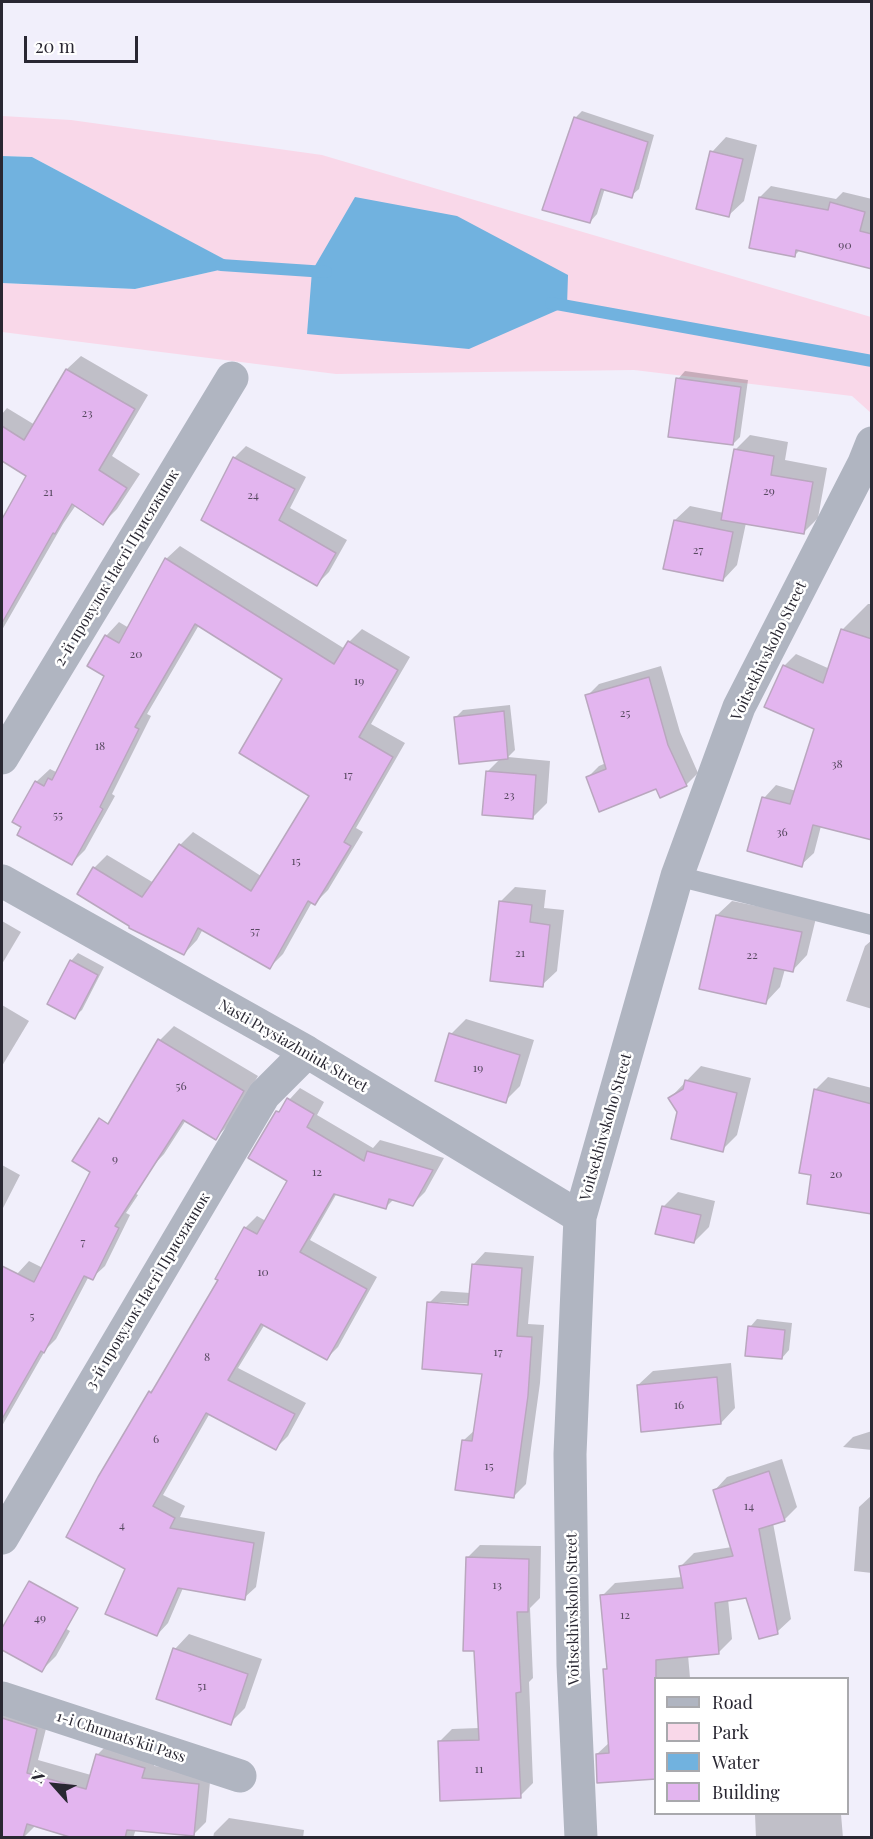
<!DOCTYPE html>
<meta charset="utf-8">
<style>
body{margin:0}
#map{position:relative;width:873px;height:1839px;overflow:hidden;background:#f1effb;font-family:"Playfair Display",serif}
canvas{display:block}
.frame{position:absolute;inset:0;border:3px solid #292732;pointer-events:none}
.legend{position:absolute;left:654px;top:1677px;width:195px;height:138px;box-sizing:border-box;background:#fff;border:2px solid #a9a9ad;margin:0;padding:8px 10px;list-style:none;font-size:18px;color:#292732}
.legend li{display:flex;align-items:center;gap:12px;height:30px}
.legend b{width:30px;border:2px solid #a9a9ad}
.north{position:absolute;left:24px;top:1755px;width:60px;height:60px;-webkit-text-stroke:4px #fff;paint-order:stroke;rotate:297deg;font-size:16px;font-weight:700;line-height:24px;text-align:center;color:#292732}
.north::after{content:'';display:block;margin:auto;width:21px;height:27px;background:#292732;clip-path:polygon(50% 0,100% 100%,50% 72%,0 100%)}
.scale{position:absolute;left:24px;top:36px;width:114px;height:27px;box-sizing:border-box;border:3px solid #292732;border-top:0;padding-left:8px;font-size:18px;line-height:21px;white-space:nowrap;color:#292732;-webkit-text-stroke:4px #fff;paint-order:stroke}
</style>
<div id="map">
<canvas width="873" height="1839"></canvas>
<div class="frame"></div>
<ul class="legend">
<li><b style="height:8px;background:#b0b5c1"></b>Road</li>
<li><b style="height:16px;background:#f9d8e9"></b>Park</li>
<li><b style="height:16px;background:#71b2df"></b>Water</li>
<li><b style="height:16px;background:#e3b5ef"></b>Building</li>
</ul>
<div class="north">N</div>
<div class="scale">20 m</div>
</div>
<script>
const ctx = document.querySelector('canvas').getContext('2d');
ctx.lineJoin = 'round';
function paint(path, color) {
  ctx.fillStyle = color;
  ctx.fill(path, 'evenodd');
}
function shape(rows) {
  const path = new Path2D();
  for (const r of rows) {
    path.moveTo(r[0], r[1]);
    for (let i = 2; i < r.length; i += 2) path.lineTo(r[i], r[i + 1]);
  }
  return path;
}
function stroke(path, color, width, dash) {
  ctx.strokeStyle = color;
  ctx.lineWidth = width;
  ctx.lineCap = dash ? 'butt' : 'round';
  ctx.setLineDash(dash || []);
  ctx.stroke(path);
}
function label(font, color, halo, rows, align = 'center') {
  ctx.font = font + ' "Playfair Display",serif';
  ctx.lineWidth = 5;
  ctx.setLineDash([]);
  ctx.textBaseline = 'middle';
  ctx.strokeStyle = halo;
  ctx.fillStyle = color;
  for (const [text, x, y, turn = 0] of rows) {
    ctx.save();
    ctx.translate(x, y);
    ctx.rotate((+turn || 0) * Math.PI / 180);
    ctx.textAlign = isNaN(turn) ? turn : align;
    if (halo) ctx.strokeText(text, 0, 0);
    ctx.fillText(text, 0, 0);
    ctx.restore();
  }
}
paint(shape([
 [2,116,71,120,322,155,871,317,871,413,852,396,634,370,336,374,2,332,2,283,135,289,236,266,32,157,2,156]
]), '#f9d8e9');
paint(shape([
 [2,156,32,157,237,266,135,289,2,283],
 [355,197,457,216,568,275,567,306,469,349,307,334,312,271]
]), '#71b2df');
paint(shape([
 [582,111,654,135,639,189,631,196,605,188,597,214,590,222,575,118],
 [726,137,757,145,744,201,729,215,712,152],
 [771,186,836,199,843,192,872,199,872,268,800,250,794,256,760,197],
 [81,356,148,395,112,456,140,474,117,509,103,523,76,505,63,524,2,630,2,520,28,476,2,459,2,414,7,408,35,425,67,369],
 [685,371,748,380,740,437,733,444,678,379],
 [750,435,788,442,785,460,827,468,818,518,803,533,746,523,737,565,723,580,675,520,690,506,724,513,735,450],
 [246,446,306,477,290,508,347,540,329,572,317,584,234,458],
 [180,546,345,649,349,642,362,629,410,657,371,724,405,743,356,828,363,832,328,890,315,903,312,902,283,954,270,967,203,929,197,940,184,954,94,868,107,855,154,883,180,845,193,832,261,876,311,795,284,678,199,625,147,714,151,716,112,794,115,796,85,850,72,863,36,782,50,769,56,772,60,767,106,675,89,665,106,636,119,622,129,628,166,559],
 [868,604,872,604,872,838,821,826,814,853,801,865,764,798,776,785,796,791,816,728,784,666,796,654,830,669,842,630],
 [661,666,680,732,698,773,686,785,657,787,587,778,599,766,606,763,587,696,599,684],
 [510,705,515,750,508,757,550,761,547,803,532,818,487,772,501,758,456,717,463,710],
 [515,887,546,890,544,908,564,910,557,971,542,985,500,902],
 [732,901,816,918,807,955,793,970,785,969,780,987,766,1002,717,915],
 [2,921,21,932,2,964],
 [872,940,872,1009,846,1001,865,946],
 [78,953,104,967,82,1010,74,1017,71,961],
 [2,1005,29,1021,2,1066],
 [466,1019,534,1040,520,1086,505,1101,451,1034],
 [174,1026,258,1076,230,1123,216,1138,186,1120,164,1154,150,1169,160,1040],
 [701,1066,751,1078,737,1135,722,1150,679,1112,670,1098],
 [828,1077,872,1088,871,1198,813,1174,815,1090],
 [300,1088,324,1102,317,1115,373,1148,380,1140,444,1158,425,1192,413,1204,394,1199,386,1207,337,1193,310,1240,377,1277,338,1347,327,1358,265,1324,238,1368,306,1403,288,1436,276,1448,210,1413,163,1495,185,1506,180,1517,265,1532,256,1587,244,1598,183,1588,168,1623,157,1635,127,1568,99,1478,150,1392,159,1383,220,1280,217,1278,245,1228,257,1216,266,1221,289,1180,278,1112],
 [2,1165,20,1175,2,1210],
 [97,1174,138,1195,126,1213,130,1215,105,1266,92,1278,89,1276,56,1339,46,1349,2,1426,2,1303,17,1274,29,1261,43,1268],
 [678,1192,715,1201,709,1227,694,1242,663,1207],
 [485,1252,534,1256,528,1324,544,1325,540,1383,526,1484,514,1496,464,1440,476,1429,483,1372,429,1303,441,1291,471,1293,473,1265],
 [438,1302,476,1304,476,1307,438,1305],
 [757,1319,792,1323,789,1350,782,1358,750,1327],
 [731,1363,735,1408,721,1423,638,1385,653,1371],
 [872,1431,872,1450,843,1447,853,1437],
 [782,1459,797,1507,784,1520,773,1523,791,1619,777,1632,747,1596,728,1599,732,1639,719,1652,688,1655,690,1678,656,1678,656,1778,597,1754,610,1742,605,1670,608,1666,602,1596,615,1583,682,1577,681,1566,694,1553,732,1547,714,1491,727,1477],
 [872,1495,872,1573,854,1571,859,1507],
 [480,1545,541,1546,540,1598,530,1608,533,1678,529,1682,533,1783,520,1796,439,1742,452,1729,479,1728,475,1650,467,1558],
 [23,1604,70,1631,56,1656,41,1671,2,1648,2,1631,9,1619],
 [189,1634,262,1659,245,1708,230,1723,175,1649],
 [2,1701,49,1717,38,1760,91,1775,97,1755,110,1742,156,1755,154,1766,211,1772,206,1822,193,1835,136,1829,133,1838,79,1838,36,1825,23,1838,2,1833],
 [755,1814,841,1814,843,1838,756,1838],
 [229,1818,304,1830,303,1838,213,1838,214,1833]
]), '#0003');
stroke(shape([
 [221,265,326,272],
 [551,303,872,361]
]), '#71b2df', 12);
const building = shape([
 [574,117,648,142,632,198,601,189,590,223,542,210,574,117],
 [710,151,743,159,729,217,696,209,710,151],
 [759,197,828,210,830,202,865,212,860,231,872,234,872,269,796,250,795,257,749,248,759,197],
 [66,369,135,409,99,470,127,488,103,525,72,504,55,534,53,533,2,623,2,519,26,476,2,461,2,426,24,440,66,369],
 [676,378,741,387,733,445,668,437,676,378],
 [734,449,774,456,771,475,813,482,804,534,721,520,734,449],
 [233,457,295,489,279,520,336,553,317,586,201,520,233,457],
 [674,520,733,532,723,581,663,569,674,520],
 [165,558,334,664,348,641,398,670,359,737,393,757,344,842,351,846,315,905,308,901,270,969,198,928,184,955,129,928,129,926,77,894,93,867,142,897,179,844,251,891,309,796,239,753,282,679,195,624,135,727,139,729,100,807,103,809,72,865,17,835,21,827,12,822,35,781,44,786,48,778,52,780,104,676,87,666,105,635,119,643,165,558],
 [841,629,872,639,872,840,813,825,802,867,747,851,762,797,790,804,814,729,764,707,783,665,823,683,841,629],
 [649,677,668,745,687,786,660,798,656,789,599,812,586,777,606,769,585,695,649,677],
 [504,711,508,759,459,764,454,717,504,711],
 [486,771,536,775,533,819,482,815,486,771],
 [499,901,532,905,530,922,550,925,543,987,490,981,499,901],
 [716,915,802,932,793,972,774,968,766,1004,699,989,716,915],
 [70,960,98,975,75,1019,47,1004,70,960],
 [449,1033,520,1055,506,1103,435,1081,449,1033],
 [158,1039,244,1091,216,1140,183,1120,115,1226,119,1228,93,1280,84,1276,44,1353,41,1351,2,1419,2,1266,34,1282,90,1172,72,1161,99,1118,108,1124,158,1039],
 [685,1080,737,1093,723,1152,671,1139,677,1112,668,1098,683,1089,685,1080],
 [814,1089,872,1104,872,1214,807,1204,811,1175,799,1173,814,1089],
 [287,1098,314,1114,307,1127,364,1161,367,1151,433,1170,413,1206,389,1199,386,1209,334,1194,300,1252,367,1289,327,1360,261,1324,228,1380,295,1414,276,1450,206,1413,153,1506,175,1518,170,1528,254,1543,245,1600,178,1588,157,1636,105,1614,125,1569,66,1537,98,1477,149,1391,151,1393,218,1280,215,1279,244,1227,257,1234,287,1181,248,1158,276,1111,279,1112,287,1098],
 [662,1206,701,1215,694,1243,655,1234,662,1206],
 [472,1264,522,1268,517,1336,532,1337,528,1396,514,1498,455,1490,462,1440,472,1441,482,1374,422,1369,427,1302,468,1305,472,1264],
 [748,1326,785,1330,782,1359,745,1356,748,1326],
 [717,1377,721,1424,641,1432,637,1385,717,1377],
 [769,1471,785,1521,759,1529,778,1634,759,1639,746,1598,715,1603,719,1654,656,1660,656,1779,597,1783,596,1754,609,1753,603,1669,607,1669,600,1595,683,1588,679,1566,733,1556,713,1490,769,1471],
 [466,1557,529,1559,528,1612,517,1612,521,1692,516,1693,521,1798,440,1801,438,1741,479,1740,474,1651,463,1651,466,1557],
 [29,1581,78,1608,42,1672,2,1650,2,1628,29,1581],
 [173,1648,248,1674,231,1725,156,1699,173,1648],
 [2,1718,37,1729,27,1773,86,1789,96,1754,145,1768,142,1778,199,1784,194,1836,127,1830,125,1838,73,1838,27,1824,23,1838,2,1838,2,1718]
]);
paint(building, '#e3b5ef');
stroke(building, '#b9a7be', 1.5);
stroke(shape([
 [677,876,872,925]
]), '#b0b5c1', 20);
stroke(shape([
 [2,758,232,378],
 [2,881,307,1052,580,1217],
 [2,1538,264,1095,307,1052],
 [2,1698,240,1776],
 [581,1838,573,1665,570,1454,580,1217,677,876,739,707,864,463,872,443]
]), '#b0b5c1', 33);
label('12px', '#584a61', null, [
 ["90",845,245],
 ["23",87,413],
 ["29",769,491],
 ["21",48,492],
 ["24",253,495],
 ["27",698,550],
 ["20",136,654],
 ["19",359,681],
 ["25",625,713],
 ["18",100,746],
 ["38",837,764],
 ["17",348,775],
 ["23",509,795],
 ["55",58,815],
 ["36",782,832],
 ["15",296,861],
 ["57",255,931],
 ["21",520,953],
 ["22",752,955],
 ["19",478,1068],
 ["56",181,1086],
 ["9",115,1159],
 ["12",317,1172],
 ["20",836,1174],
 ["7",83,1242],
 ["10",263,1272],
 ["5",32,1316],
 ["17",498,1352],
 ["8",207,1357],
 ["16",679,1405],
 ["6",156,1439],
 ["15",489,1466],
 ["14",749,1506],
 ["4",122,1525],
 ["13",497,1585],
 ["12",625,1615],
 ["49",40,1618],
 ["51",202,1686],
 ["11",479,1769]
]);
label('15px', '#292732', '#fff', [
 ["2-й провулок Насті Присяжнюк",117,568,-59],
 ["Voitsekhivskoho Street",769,651,-64],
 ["Nasti Prysiazhniuk Street",293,1046,30],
 ["Voitsekhivskoho Street",606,1127,-74],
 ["3-й провулок Насті Присяжнюк",148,1291,-59],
 ["Voitsekhivskoho Street",573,1609,-91],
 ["1-i Chumats'kii Pass",121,1737,18]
]);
</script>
